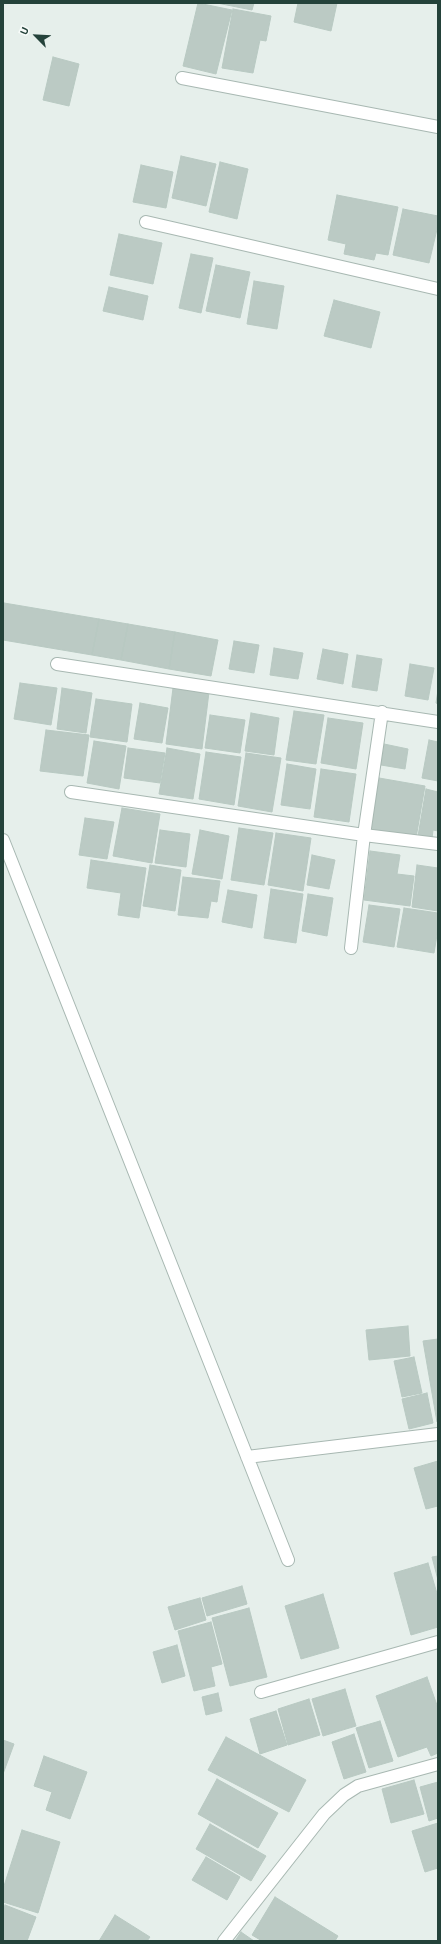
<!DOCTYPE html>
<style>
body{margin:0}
#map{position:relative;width:441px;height:1944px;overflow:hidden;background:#e6efeb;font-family:"Alegreya Sans",sans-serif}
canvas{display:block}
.frame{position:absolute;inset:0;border:4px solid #24423a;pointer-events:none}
.north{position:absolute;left:16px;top:16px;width:40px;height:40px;-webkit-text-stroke:3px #f7fbf9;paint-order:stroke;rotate:294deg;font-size:11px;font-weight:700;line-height:16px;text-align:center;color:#24423a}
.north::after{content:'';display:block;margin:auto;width:14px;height:18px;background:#24423a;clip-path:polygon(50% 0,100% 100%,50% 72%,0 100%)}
</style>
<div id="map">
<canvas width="441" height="1944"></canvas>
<div class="frame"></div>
<div class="north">U</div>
</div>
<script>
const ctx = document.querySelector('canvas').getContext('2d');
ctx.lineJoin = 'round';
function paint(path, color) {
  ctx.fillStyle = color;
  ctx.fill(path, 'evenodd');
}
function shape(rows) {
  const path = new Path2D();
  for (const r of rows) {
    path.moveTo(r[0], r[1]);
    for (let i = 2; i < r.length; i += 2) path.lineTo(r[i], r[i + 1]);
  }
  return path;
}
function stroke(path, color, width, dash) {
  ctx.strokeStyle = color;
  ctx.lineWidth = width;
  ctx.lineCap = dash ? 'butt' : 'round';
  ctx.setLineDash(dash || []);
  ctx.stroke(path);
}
const building = shape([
 [198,3,232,10,216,74,183,66,198,3],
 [217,3,254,3,252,10,217,3],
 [298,3,337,3,331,31,294,22,298,3],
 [233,9,271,16,266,41,260,40,253,73,222,68,233,9],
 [53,57,79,64,69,106,43,100,53,57],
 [181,156,216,164,206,206,172,198,181,156],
 [220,162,248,169,237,219,209,212,220,162],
 [141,165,173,172,166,208,133,202,141,165],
 [337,195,398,207,388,255,376,253,374,260,344,254,346,244,328,240,337,195],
 [403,209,438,216,438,225,429,263,393,255,403,209],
 [119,234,162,243,153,284,110,275,119,234],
 [191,254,213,258,201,313,179,308,191,254],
 [216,265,250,272,240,318,206,311,216,265],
 [254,281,284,286,277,329,247,324,254,281],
 [109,287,148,296,143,320,103,311,109,287],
 [334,300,380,312,371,348,324,336,334,300],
 [4,603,99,619,92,655,3,640,4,603],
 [99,619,128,624,121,660,92,655,99,619],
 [128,624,175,632,169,669,121,660,128,624],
 [175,632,218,640,211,676,169,669,175,632],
 [234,641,259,645,254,673,229,669,234,641],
 [274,648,303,653,298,679,270,675,274,648],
 [323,649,348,654,343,684,317,679,323,649],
 [357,655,382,659,377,691,352,687,357,655],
 [410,664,434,668,428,700,405,696,410,664],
 [20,683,57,688,51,725,14,719,20,683],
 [62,688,92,693,86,733,57,729,62,688],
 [173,688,209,692,202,749,166,744,173,688],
 [438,690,438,704,436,703,438,690],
 [96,699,132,704,127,742,90,737,96,699],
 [140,703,168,708,162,743,134,739,140,703],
 [294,711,324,715,316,764,286,760,294,711],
 [251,713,279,718,274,755,245,751,251,713],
 [210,715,245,720,240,753,205,748,210,715],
 [328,718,363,723,356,769,321,763,328,718],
 [46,730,89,735,83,776,40,771,46,730],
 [429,740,438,742,438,781,422,778,429,740],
 [94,741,126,746,119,789,87,783,94,741],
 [384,744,408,749,405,769,381,765,384,744],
 [128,748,165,753,160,783,124,778,128,748],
 [167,748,200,754,193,799,159,794,167,748],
 [206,752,241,757,234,805,199,799,206,752],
 [246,753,281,758,272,812,238,806,246,753],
 [287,764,316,769,310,809,281,805,287,764],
 [321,769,356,774,349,822,314,817,321,769],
 [379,778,425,786,416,838,370,830,379,778],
 [426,789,438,792,438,831,433,830,432,839,418,836,426,789],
 [122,808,160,814,152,863,113,856,122,808],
 [85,818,114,822,107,859,79,855,85,818],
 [239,828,273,833,264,885,231,880,239,828],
 [160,830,190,834,186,867,155,863,160,830],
 [200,830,229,836,222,879,192,874,200,830],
 [276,833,311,838,303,891,268,885,276,833],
 [370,851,400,855,397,874,414,876,410,906,364,900,370,851],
 [312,855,335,860,329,889,307,885,312,855],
 [91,860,146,868,139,918,118,915,121,893,87,888,91,860],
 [150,865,181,870,175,911,143,906,150,865],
 [417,865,438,868,438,911,412,907,417,865],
 [183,877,220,881,217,902,211,901,208,918,178,915,183,877],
 [271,889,303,894,296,943,264,938,271,889],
 [228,890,257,895,252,928,222,922,228,890],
 [308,894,333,898,327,936,302,931,308,894],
 [369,905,400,909,394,947,363,942,369,905],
 [404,908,438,913,438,929,434,953,397,947,404,908],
 [408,1326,410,1356,369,1360,366,1330,408,1326],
 [438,1339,438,1422,437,1422,423,1341,438,1339],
 [414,1357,422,1393,402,1397,394,1361,414,1357],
 [427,1393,433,1423,409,1429,402,1399,427,1393],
 [438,1461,438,1506,426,1509,414,1468,438,1461],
 [438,1556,438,1580,432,1557,438,1556],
 [428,1563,438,1597,438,1627,411,1635,394,1573,428,1563],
 [242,1586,247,1604,207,1616,202,1598,242,1586],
 [323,1594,339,1648,301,1659,285,1606,323,1594],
 [200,1598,206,1620,175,1630,168,1607,200,1598],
 [249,1608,267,1677,230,1686,212,1618,249,1608],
 [211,1622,222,1664,211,1667,215,1686,194,1691,178,1631,211,1622],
 [177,1645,185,1676,162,1683,153,1652,177,1645],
 [427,1677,438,1708,438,1753,431,1756,427,1747,398,1757,376,1696,427,1677],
 [345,1689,356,1726,323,1736,312,1699,345,1689],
 [218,1693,222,1711,206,1715,202,1697,218,1693],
 [309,1699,320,1735,288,1745,278,1709,309,1699],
 [276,1711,287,1745,260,1754,250,1719,276,1711],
 [380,1721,393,1761,369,1768,356,1728,380,1721],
 [354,1734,366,1772,344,1779,332,1742,354,1734],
 [226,1737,306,1780,289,1812,208,1770,226,1737],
 [3,1740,14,1744,3,1774,3,1740],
 [44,1756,87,1772,70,1819,46,1810,52,1792,34,1786,44,1756],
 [217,1779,278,1813,258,1848,198,1814,217,1779],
 [414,1780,424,1814,391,1823,382,1789,414,1780],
 [438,1782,438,1818,429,1821,420,1787,438,1782],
 [438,1823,438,1868,425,1872,412,1831,438,1823],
 [210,1824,266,1856,251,1881,196,1849,210,1824],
 [22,1830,60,1842,38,1913,3,1902,3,1889,22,1830],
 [206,1857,240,1877,227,1900,192,1880,206,1857],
 [275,1897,338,1936,335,1941,262,1941,252,1935,275,1897],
 [5,1905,36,1917,27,1941,3,1941,3,1910,5,1905],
 [115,1915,150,1937,147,1941,99,1941,115,1915],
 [241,1932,254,1941,235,1941,241,1932]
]);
paint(building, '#bbcac4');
stroke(building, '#b8c9c2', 1);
const street = shape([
 [182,78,438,127],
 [146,222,438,289],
 [57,664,438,722],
 [71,792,364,835,438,844],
 [3,840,288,1560],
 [351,948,364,835,382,712],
 [247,1457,438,1434],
 [261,1692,438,1642],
 [224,1941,324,1814,344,1795,358,1786,438,1764]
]);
stroke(street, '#a8b8b2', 14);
stroke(street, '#fff', 12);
</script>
